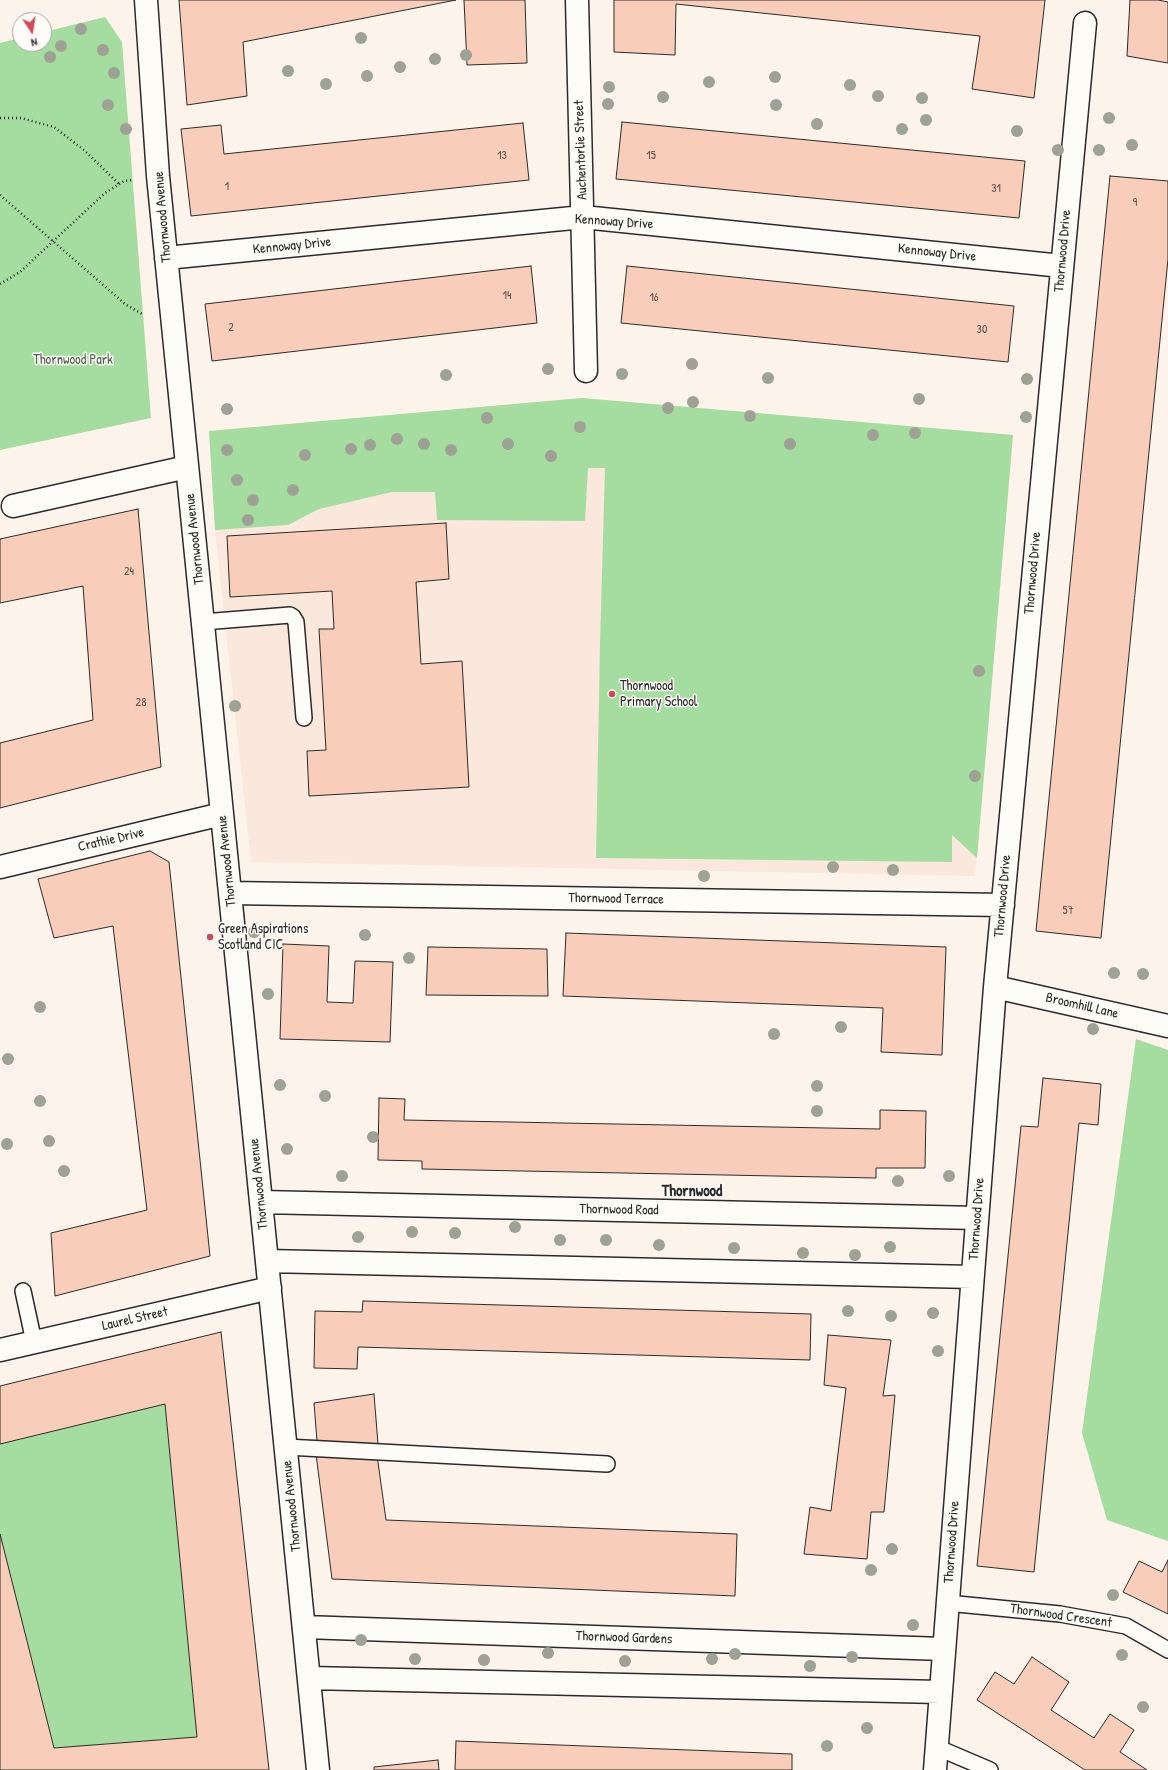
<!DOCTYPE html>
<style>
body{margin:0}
#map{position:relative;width:1168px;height:1770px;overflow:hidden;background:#fcf3eb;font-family:"Patrick Hand",sans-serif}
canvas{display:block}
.north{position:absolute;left:12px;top:12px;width:40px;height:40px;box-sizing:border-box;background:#fdfcf7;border:1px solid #a9a8a5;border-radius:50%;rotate:168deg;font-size:11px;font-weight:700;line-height:16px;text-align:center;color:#2b2b2b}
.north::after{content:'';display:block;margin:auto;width:14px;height:18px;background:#d1495b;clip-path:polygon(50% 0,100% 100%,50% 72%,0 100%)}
</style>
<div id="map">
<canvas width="1168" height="1770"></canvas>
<div class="north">N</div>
</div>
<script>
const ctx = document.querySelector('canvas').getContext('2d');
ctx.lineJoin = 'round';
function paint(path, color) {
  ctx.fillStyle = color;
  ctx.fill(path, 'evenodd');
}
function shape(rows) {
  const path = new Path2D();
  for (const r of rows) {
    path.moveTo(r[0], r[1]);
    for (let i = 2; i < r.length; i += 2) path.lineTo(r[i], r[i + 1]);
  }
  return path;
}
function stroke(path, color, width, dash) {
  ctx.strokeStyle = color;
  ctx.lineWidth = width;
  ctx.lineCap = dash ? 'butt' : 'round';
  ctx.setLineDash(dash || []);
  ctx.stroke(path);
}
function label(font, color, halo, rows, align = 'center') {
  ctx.font = font + ' "Patrick Hand",sans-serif';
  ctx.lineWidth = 3;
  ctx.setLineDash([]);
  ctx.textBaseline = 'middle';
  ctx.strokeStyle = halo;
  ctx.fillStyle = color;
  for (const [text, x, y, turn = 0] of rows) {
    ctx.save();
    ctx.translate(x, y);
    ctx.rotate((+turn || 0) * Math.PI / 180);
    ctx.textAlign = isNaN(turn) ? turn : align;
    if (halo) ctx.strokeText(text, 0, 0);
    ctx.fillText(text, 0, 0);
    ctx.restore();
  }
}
paint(shape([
 [582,398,1013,435,975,876,251,862,215,530,209,431]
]), '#fbe8dc');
paint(shape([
 [105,17,122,42,151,418,0,450,0,43,20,38,20,44,44,44,44,32],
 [582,398,1013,435,977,858,952,835,952,862,596,858,600,644,605,468,588,468,585,521,437,520,435,492,392,492,319,509,288,525,215,530,209,431],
 [1136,1039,1168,1050,1168,1541,1107,1520,1082,1433],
 [165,1404,197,1737,54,1748,0,1534,0,1444]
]), '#a5dca0');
const building = shape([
 [179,0,456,0,243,42,247,96,187,105,179,0],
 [464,0,525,0,527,63,467,65,464,0],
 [614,0,1045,0,1034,98,972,89,980,36,676,4,675,55,614,52,614,0],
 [1130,0,1158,0,1168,2,1168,63,1127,56,1130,0],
 [622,122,1025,161,1019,218,616,179,622,122],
 [523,123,529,180,191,216,181,129,221,125,224,154,523,123],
 [1110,176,1168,181,1168,259,1101,938,1036,931,1110,176],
 [531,266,537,323,212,361,205,304,531,266],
 [627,266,1014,306,1008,362,621,323,627,266],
 [138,509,161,767,0,808,0,743,93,720,83,586,0,603,0,539,138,509],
 [446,523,449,579,416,582,421,664,462,661,469,787,309,796,307,751,326,750,319,629,334,629,332,591,230,597,227,536,446,523],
 [150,851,169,862,210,1256,55,1296,51,1233,147,1210,113,926,54,938,38,879,150,851],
 [566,933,946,947,942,1055,881,1052,883,1008,563,996,566,933],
 [283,944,329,946,327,1002,353,1003,355,961,393,962,390,1042,280,1039,283,944],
 [428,947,547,949,548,996,426,995,428,947],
 [1043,1078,1101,1084,1098,1125,1079,1123,1034,1572,977,1566,1021,1126,1038,1127,1043,1078],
 [379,1098,405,1099,404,1120,880,1129,880,1110,926,1111,925,1168,876,1168,876,1178,422,1169,422,1161,378,1160,379,1098],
 [363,1301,811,1314,810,1360,358,1347,357,1369,314,1368,315,1311,362,1312,363,1301],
 [221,1332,269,1770,0,1770,0,1534,54,1748,197,1737,165,1404,0,1444,0,1386,221,1332],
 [828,1335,891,1340,883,1396,895,1395,884,1512,871,1512,867,1559,804,1554,810,1507,831,1511,846,1388,824,1385,828,1335],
 [374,1394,378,1444,317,1441,314,1403,374,1394],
 [316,1454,377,1455,386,1520,737,1534,735,1596,332,1579,316,1454],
 [1168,1560,1168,1614,1123,1592,1139,1561,1162,1572,1168,1560],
 [1032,1657,1069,1682,1051,1710,1094,1738,1110,1714,1134,1730,1120,1752,1147,1770,1085,1770,977,1700,995,1672,1014,1684,1032,1657],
 [456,1741,792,1754,792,1770,455,1770,456,1741],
 [438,1760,439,1770,374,1770,374,1767,438,1760]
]);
paint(building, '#f8cdb9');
stroke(building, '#2b2b2b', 1);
const lane = shape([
 [203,622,290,615,293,617,296,622,304,718],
 [23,1291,34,1342],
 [286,1447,607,1464],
 [947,1603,1060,1614,1126,1626,1168,1650],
 [936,1747,990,1770]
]);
const street = shape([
 [146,0,158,176,318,1770],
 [577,0,586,371],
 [166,258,583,217,1062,266],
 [13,506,187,467],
 [0,867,222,814],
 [230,893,1003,905],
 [995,987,1168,1026],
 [261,1202,977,1218],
 [267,1261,972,1277],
 [0,1350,270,1288],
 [304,1627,943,1649],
 [309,1678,940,1692],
 [935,1770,995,987,1085,23]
]);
stroke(lane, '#2b2b2b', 18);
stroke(street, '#2b2b2b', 25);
stroke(shape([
 [0,118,21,118,54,127,84,150,119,184],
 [0,195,125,304,144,315],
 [0,284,20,272,105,193,124,181,132,180]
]), '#2b2b2b', 2.5, [1, 3]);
stroke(lane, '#fdfcf7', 15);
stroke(street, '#fdfcf7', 22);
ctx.fillStyle = '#9da295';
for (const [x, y] of [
 [81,29],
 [361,38],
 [61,46],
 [103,50],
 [466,55],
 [50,57],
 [435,59],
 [400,67],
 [288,71],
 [114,73],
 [367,76],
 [775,77],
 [709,82],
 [326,84],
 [850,85],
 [609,87],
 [878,96],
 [663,97],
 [922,98],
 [608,104],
 [108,105],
 [776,105],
 [1109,118],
 [926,120],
 [817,124],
 [126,129],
 [902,129],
 [1017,131],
 [1132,145],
 [1058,150],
 [1099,150],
 [692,364],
 [548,369],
 [622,374],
 [446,375],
 [768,378],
 [1027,379],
 [919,399],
 [693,402],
 [668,408],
 [227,409],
 [750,416],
 [1026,417],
 [487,418],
 [580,427],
 [915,433],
 [873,435],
 [397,439],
 [424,444],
 [508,444],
 [790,444],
 [370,445],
 [351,449],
 [227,450],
 [451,450],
 [305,455],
 [551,456],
 [237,480],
 [293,490],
 [253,500],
 [248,520],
 [979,671],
 [235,706],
 [975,776],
 [833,867],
 [893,870],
 [704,876],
 [254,932],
 [365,935],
 [409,958],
 [1114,973],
 [1143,974],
 [268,994],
 [40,1007],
 [841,1027],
 [1093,1029],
 [774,1034],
 [8,1059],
 [280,1085],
 [817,1086],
 [325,1096],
 [40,1101],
 [817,1111],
 [373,1137],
 [49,1141],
 [7,1144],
 [287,1149],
 [64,1171],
 [342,1176],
 [949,1176],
 [898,1181],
 [515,1227],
 [412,1232],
 [455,1233],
 [358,1237],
 [560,1240],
 [606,1240],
 [659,1245],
 [890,1247],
 [734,1248],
 [803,1253],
 [855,1255],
 [848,1311],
 [933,1313],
 [891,1316],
 [938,1351],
 [892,1549],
 [871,1570],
 [1113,1595],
 [913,1625],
 [361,1640],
 [548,1653],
 [735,1654],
 [1122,1655],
 [852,1657],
 [415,1659],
 [712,1659],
 [484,1660],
 [625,1661],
 [810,1666],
 [1143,1707],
 [867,1728],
 [827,1746]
]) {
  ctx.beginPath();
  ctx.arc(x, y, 6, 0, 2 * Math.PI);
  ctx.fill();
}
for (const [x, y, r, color] of [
 [612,694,4,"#d1495b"],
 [210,937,4,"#d1495b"]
]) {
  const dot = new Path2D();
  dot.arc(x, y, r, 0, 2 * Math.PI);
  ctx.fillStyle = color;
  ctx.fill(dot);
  stroke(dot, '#fdfcf7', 1.5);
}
label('12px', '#5e544e', null, [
 ["13",502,156],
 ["15",651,156],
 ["1",227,187],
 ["31",996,189],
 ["9",1135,203],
 ["14",507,296],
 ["16",654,298],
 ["2",231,328],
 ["30",982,330],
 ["24",129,572],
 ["28",141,703],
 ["57",1068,911]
]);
label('14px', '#2b2b2b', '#fdfcf7', [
 ["Auchentorlie Street",581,150,-92],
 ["Thornwood Avenue",163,217,-95],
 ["Kennoway Drive",614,222,4],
 ["Kennoway Drive",292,246,-6],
 ["Thornwood Drive",1063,251,-85],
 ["Kennoway Drive",937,253,6],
 ["Thornwood Avenue",195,539,-96],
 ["Thornwood Drive",1033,573,-85],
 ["Crathie Drive",111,840,-13],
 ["Thornwood Avenue",227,861,-96],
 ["Thornwood Drive",1003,896,-85],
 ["Thornwood Terrace",616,899,1],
 ["Broomhill Lane",1082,1006,13],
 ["Thornwood Avenue",259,1184,-96],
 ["Thornwood Road",619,1210,1],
 ["Thornwood Drive",977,1219,-86],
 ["Laurel Street",135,1319,-13],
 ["Thornwood Avenue",292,1506,-96],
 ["Thornwood Drive",952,1542,-86],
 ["Thornwood Crescent",1061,1616,8],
 ["Thornwood Gardens",624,1638,2]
]);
label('14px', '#50604e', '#fdfcf7', [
 ["Thornwood Park",73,360]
]);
label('14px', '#2b2b2b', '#fdfcf7', [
 ["Thornwood",620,686],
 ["Primary School",620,702],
 ["Green Aspirations",218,929],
 ["Scotland CIC",218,945]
], 'left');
label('bold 16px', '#2b2b2b', '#fdfcf7', [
 ["Thornwood",692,1192]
]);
</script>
